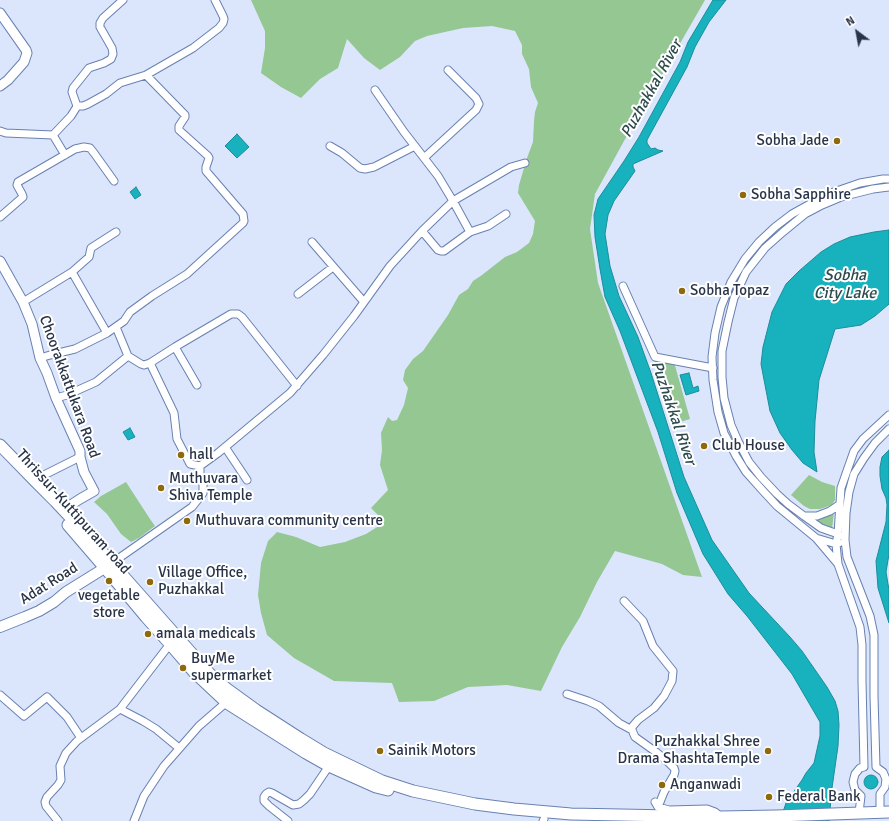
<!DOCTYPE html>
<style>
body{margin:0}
#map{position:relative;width:889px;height:821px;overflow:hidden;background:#dbe6fc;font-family:Signika,sans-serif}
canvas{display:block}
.north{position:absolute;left:837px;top:12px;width:40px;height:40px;-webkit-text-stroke:3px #fff;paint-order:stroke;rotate:328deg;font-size:11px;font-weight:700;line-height:16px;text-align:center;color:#293448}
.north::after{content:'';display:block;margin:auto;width:14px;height:18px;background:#293448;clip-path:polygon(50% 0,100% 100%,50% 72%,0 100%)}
</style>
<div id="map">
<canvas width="889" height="821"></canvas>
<div class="north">N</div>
</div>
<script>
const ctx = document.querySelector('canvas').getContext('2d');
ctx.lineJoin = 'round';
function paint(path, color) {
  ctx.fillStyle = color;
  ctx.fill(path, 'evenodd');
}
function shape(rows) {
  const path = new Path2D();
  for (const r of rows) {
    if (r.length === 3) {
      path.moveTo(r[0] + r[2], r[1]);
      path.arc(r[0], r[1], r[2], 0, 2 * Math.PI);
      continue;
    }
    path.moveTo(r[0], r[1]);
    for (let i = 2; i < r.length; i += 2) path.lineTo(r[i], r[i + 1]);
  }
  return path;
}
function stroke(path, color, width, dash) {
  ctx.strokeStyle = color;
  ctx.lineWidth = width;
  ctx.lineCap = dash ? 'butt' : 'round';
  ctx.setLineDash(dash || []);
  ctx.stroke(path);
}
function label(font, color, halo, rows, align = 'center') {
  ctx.font = font + ' Signika,sans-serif';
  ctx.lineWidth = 4;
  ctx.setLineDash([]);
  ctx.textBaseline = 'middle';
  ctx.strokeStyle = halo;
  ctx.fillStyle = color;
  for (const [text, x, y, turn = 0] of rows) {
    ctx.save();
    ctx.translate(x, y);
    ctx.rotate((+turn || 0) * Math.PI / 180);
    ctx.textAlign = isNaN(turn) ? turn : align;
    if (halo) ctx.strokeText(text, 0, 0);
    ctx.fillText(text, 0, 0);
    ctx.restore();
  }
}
paint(shape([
 [251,0,705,0,624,141,595,194,590,229,598,283,702,577,683,575,662,564,615,551,597,582,580,617,562,647,541,691,507,685,468,687,434,701,399,702,392,683,334,681,294,658,267,635,261,613,258,595,261,563,268,541,277,532,296,537,320,547,345,542,366,534,382,524,378,515,371,508,388,490,380,465,382,450,381,433,388,417,392,421,397,420,404,405,408,388,403,380,405,370,413,359,423,351,448,315,459,295,468,289,473,281,482,275,505,257,517,252,529,243,533,234,535,221,518,193,519,185,527,158,533,142,534,121,535,112,538,103,531,87,529,69,522,54,522,45,515,31,492,26,463,28,427,36,415,41,400,57,380,70,364,58,347,39,338,68,320,79,301,98,281,87,261,73,265,48,265,31],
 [654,359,674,362,690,419,673,424],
 [809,475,822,482,835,486,835,500,832,505,820,509,810,509,804,506,791,495],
 [126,482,150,519,155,526,139,538,131,542,121,534,107,514,94,502,101,496],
 [834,512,832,529,816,521]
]), '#94c791');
const water = shape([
 [713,0,726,0,709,22,695,47,687,67,647,140,647,143,651,149,655,148,658,150,663,151,633,164,633,167,635,171,614,201,608,215,605,234,610,266,619,296,638,337,651,373,684,477,712,540,749,593,790,637,802,651,827,687,835,701,838,711,839,725,838,746,832,788,829,821,775,821,784,809,786,803,790,797,802,780,806,773,814,763,820,736,820,722,792,674,747,616,728,594,703,554,677,493,658,432,620,331,605,297,600,269,595,237,594,215,598,199,624,161,639,137,680,62,688,42,713,0],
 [237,134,249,147,237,158,225,146,237,134],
 [136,187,141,195,135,199,130,192,136,187],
 [889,230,889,304,875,316,861,325,835,329,819,380,815,421,814,452,817,472,803,463,792,450,780,433,770,411,761,364,763,347,772,312,786,284,799,271,821,252,834,244,850,237,874,232,889,230],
 [689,373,693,388,698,386,699,391,686,395,680,375,689,373],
 [130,428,135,437,128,440,123,432,130,428],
 [889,450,889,554,886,572,889,590,889,623,878,588,876,561,886,522,887,505,886,498,882,489,880,476,880,467,882,457,889,450],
 [871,782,7]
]);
paint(water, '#17b2be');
stroke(water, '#1c8c9b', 1);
const minor = shape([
 [146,75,193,48,219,28,223,23,224,19,223,16,215,0],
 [375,90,404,132,438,176,453,201,470,232],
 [0,131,6,133,53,135,71,116,76,108,77,106,72,92,73,88,89,68,104,63,111,59,113,54,112,48,100,27,100,23,103,18,123,0],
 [53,135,65,155],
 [330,146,342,153,360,168,365,169,374,167,415,146],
 [424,158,476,110,479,104,476,98,448,70],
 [0,217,23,197,22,194,17,185,18,182,75,149,84,147,90,148,94,153,114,181],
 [422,231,438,250,441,251,444,251,470,232,488,226,506,214],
 [312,242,364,302],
 [72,272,107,333],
 [623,286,655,357,713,368],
 [298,294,333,267],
 [23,302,72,272,89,257,91,248,116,232],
 [116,327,128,356],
 [175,347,231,314,238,314,242,317,297,386],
 [40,358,50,355,75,349,107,333,124,321,130,312,152,296,187,274,243,223,244,221,243,214,206,171,206,167,209,158,208,156,179,130,179,126,185,117,185,115,146,75,120,83,106,94,88,104,83,106,77,106],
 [197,385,175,347,150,363,174,413,177,439,190,464,200,466],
 [56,398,67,395,96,382,128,356,141,364,144,365,150,363],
 [225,447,247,480],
 [34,480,80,457],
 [839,505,830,511,817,516,804,516,788,504,777,494,761,477,749,462,738,441,731,425,724,398,722,377,722,351,728,322,734,298,746,272,765,248,783,232,805,214,822,205,841,197,873,189,889,187],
 [804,516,821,528,838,534,840,536],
 [816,538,836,544,839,543],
 [112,563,192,507,203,493,203,484,200,477,200,466,218,453,290,393,323,355,354,316,390,266,422,231,453,201,511,167,525,163],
 [838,564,836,544,838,534,841,488,848,468,854,451,863,439,889,415],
 [624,601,643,621,653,646,673,671,672,681,664,696,654,708,638,720,632,727,632,730,635,737,656,752,668,762,674,768,675,771,674,775,664,792,658,807,655,802],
 [567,694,588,701,599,706,619,723,632,730],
 [0,695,24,716,47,697,67,717,81,738],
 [120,709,143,721,156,729,179,748],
 [658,807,669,810,707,809,715,812,721,817],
 [880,812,880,794,885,787,886,779,883,772,876,767,874,696,874,635,870,616,847,557,845,540,846,513,849,492,854,474,864,458,875,443,889,429],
 [859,813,861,796,855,790,853,782,855,774,860,768,864,767,862,681,862,645,860,627,838,564,816,538,777,506,764,492,746,472,736,456,724,433,718,412,713,380,712,357,715,333,721,307,731,282,745,259,759,242,775,227,792,214,828,194,860,183,883,179,889,179],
 [58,821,46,806,45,802,47,797,58,785,61,780,60,766,66,753,77,741,120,709,170,644],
 [134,821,144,796,164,766,199,726,229,700],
 [288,821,269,806,264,801,264,797,266,794,269,792,272,793,293,805,299,804,304,800,310,794,329,766],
 [543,821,544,819]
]);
const tertiary = shape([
 [0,13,26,50,27,53,24,62,8,80,0,86],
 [0,261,23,302,32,324,40,358,47,373,56,398,80,451,80,457,84,472,94,491,80,499,63,510]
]);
const secondary = shape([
 [0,627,25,617,39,611,54,602,66,592,111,564]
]);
const primary = shape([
 [0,445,34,480,55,501,87,535,209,673,227,689,256,710,301,739,324,753,382,781,413,791,475,804,514,809,571,814,721,817,776,816,889,812],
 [68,525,105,568,146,617,170,644,194,672,227,703,306,753,329,766,376,787,388,790]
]);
stroke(minor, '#6981b1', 9);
stroke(tertiary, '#6981b1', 11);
stroke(secondary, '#6981b1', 12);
stroke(primary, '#6981b1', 13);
stroke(minor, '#fff', 7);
stroke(tertiary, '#fff', 9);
stroke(secondary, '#fff', 10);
stroke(primary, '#fff', 11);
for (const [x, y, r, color] of [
 [837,141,4,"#8e6a0d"],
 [743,195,4,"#8e6a0d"],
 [682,291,4,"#8e6a0d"],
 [704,446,4,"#8e6a0d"],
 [181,455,4,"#8e6a0d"],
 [161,488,4,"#8e6a0d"],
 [187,521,4,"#8e6a0d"],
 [109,581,4,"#8e6a0d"],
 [150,582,4,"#8e6a0d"],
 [148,634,4,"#8e6a0d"],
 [183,668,4,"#8e6a0d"],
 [380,751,4,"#8e6a0d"],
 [768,751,4,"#8e6a0d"],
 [662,785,4,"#8e6a0d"],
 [769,797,4,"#8e6a0d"]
]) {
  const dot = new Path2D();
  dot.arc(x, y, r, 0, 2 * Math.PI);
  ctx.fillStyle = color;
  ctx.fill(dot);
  stroke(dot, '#fff', 1.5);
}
label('15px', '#293448', '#fff', [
 ["Sobha Jade",829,141,"right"],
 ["Sobha Sapphire",751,195],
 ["Sobha Topaz",690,291],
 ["Club House",712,446],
 ["hall",189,455],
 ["Muthuvara",169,479],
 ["Shiva Temple",169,496],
 ["Muthuvara community centre",195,521],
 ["Village Office,",158,573],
 ["Puzhakkal",158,590],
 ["vegetable",109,596,"center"],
 ["store",109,613,"center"],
 ["amala medicals",156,634],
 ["BuyMe",191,659],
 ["supermarket",191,676],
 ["Puzhakkal Shree",760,742,"right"],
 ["Drama ShashtaTemple",760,759,"right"],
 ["Sainik Motors",388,751],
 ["Anganwadi",670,785],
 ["Federal Bank",777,797]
], 'left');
label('15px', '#293448', '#fff', [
 ["Choorakkattukara Road",69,387,70],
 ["Thrissur-Kuttipuram road",73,512,48],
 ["Adat Road",49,584,-32]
]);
label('italic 16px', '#2d4a4d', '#fff', [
 ["Puzhakkal River",652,89,-61],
 ["Sobha",845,276],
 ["City Lake",845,294],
 ["Puzhakkal River",673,413,71]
]);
</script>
